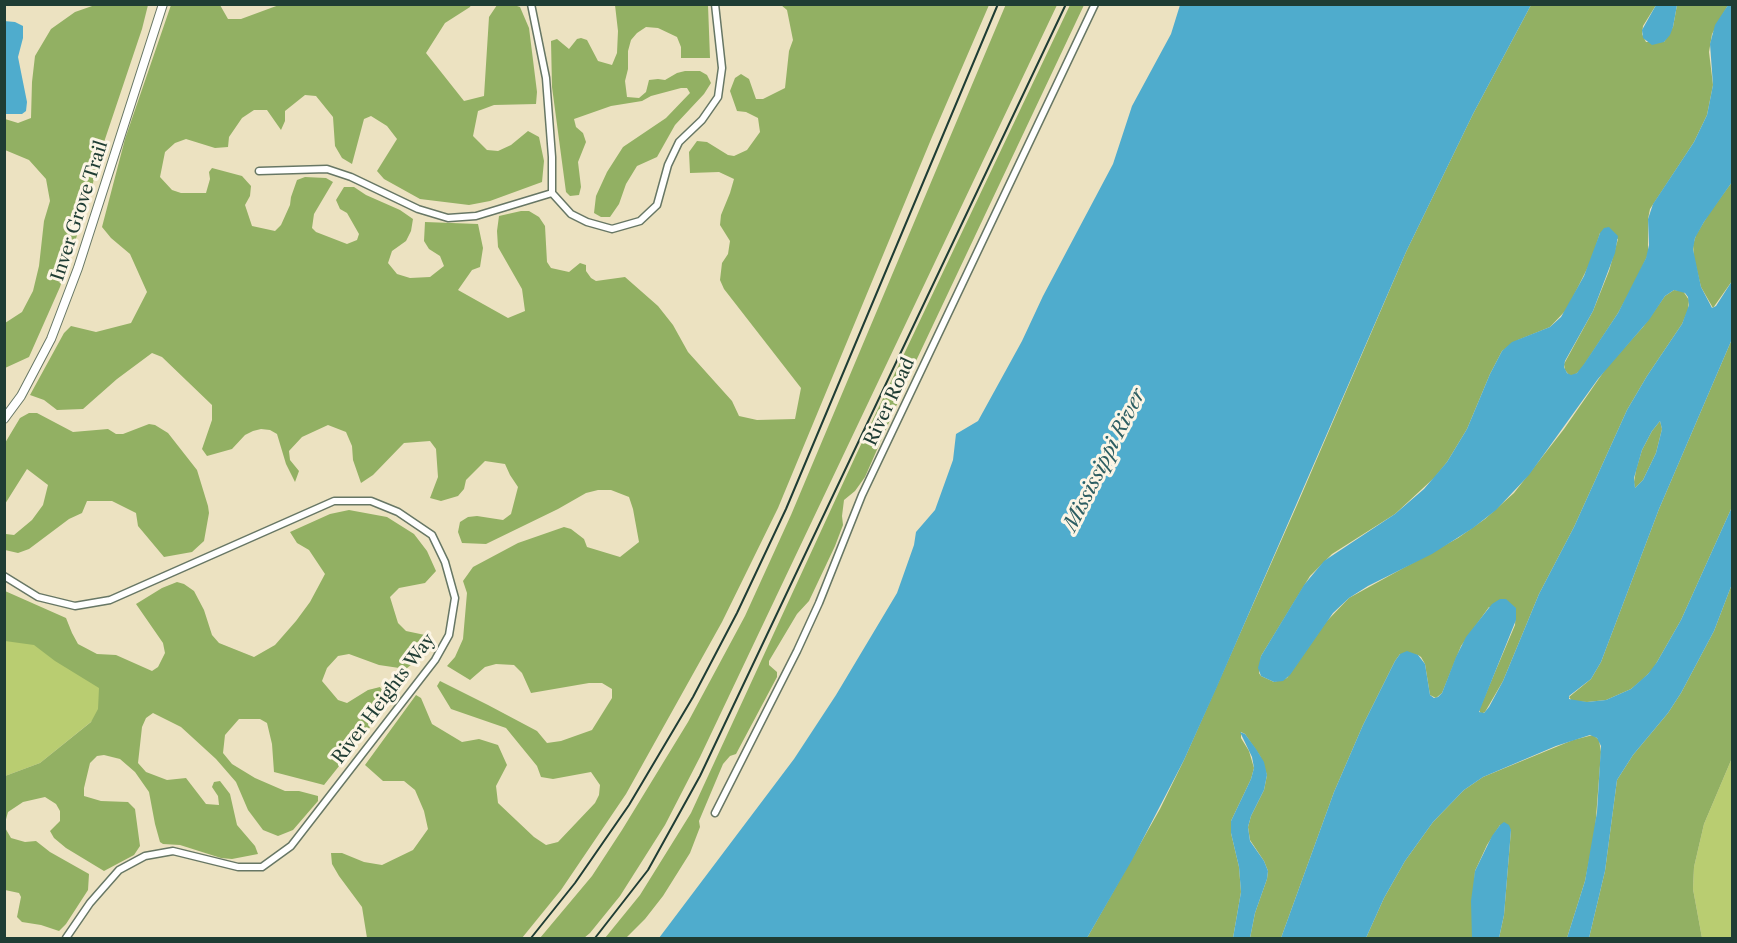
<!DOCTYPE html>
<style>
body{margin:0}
#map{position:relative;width:1737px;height:943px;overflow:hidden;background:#ece2c1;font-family:"Libre Caslon Text",serif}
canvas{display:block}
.frame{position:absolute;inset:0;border:6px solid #1f3d34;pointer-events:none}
</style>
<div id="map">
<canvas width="1737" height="943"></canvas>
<div class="frame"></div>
</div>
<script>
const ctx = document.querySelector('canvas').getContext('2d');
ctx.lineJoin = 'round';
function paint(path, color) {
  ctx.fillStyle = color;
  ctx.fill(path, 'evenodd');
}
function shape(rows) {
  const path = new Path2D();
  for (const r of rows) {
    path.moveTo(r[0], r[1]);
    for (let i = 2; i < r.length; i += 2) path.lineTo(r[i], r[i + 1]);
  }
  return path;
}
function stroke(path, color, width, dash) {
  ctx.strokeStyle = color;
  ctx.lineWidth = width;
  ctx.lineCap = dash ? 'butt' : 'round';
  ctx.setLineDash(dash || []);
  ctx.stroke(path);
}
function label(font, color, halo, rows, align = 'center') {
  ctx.font = font + ' "Libre Caslon Text",serif';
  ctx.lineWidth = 6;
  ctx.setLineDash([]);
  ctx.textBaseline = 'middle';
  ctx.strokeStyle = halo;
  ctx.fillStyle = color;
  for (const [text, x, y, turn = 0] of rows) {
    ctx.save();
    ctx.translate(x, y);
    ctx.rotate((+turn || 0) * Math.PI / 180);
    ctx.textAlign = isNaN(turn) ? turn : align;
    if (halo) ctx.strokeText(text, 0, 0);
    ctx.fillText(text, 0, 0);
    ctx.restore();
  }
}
paint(shape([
 [5,593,128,692,40,763,5,776],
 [1732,758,1732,938,1702,938,1693,889,1694,867,1704,824]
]), '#b9cd71');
paint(shape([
 [1006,4,1057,5,700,757,665,825,620,896,590,933,584,938,540,938,592,876,622,830,688,722,745,616,791,515],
 [95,5,148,5,142,29,97,163,91,193,60,287,29,357,5,368,5,323,22,312,33,291,39,266,44,221,50,201,46,179,29,160,5,150,5,119,18,123,31,118,32,82,35,56,51,29,75,12],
 [514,5,520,7,529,28,537,92,536,104,494,105,478,111,473,136,487,150,498,151,511,145,528,131,539,137,544,161,542,182,490,201,469,205,420,199,384,179,377,171,397,139,387,126,371,116,364,119,352,164,342,158,335,146,333,117,316,96,305,95,285,111,285,121,281,130,267,110,254,110,242,118,229,137,228,147,215,148,186,139,175,143,165,152,160,177,172,190,181,193,206,193,210,179,209,172,212,168,242,176,251,186,250,196,245,205,252,226,275,231,281,225,290,205,291,197,297,180,305,177,326,178,333,182,314,214,312,228,316,232,347,244,357,240,359,234,347,213,340,209,336,200,344,187,354,187,366,195,400,210,413,219,411,231,406,241,392,251,388,263,397,274,410,278,430,277,444,266,440,256,429,249,424,241,425,222,478,224,483,248,480,267,472,270,458,290,508,318,525,311,522,289,498,247,497,231,499,216,521,211,529,211,539,217,545,226,547,262,551,268,569,272,580,263,586,265,586,271,591,278,596,281,625,277,658,306,673,325,688,352,732,401,739,416,757,420,795,419,801,388,724,289,720,280,722,263,728,254,730,241,720,225,721,215,730,193,734,179,719,172,690,173,689,152,697,141,707,142,728,155,734,156,747,150,760,132,758,118,746,112,737,111,730,91,735,78,741,74,749,79,756,99,763,99,785,88,789,51,793,40,787,10,781,5,989,5,932,137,778,508,722,622,626,794,561,890,522,938,367,938,362,907,339,876,332,864,331,853,342,853,364,862,382,865,413,850,428,829,424,811,415,790,404,781,383,781,365,765,416,695,421,698,432,724,462,742,479,739,498,745,507,765,496,786,498,803,534,837,546,845,558,842,595,803,599,795,600,785,591,772,553,779,541,777,537,766,506,728,451,709,437,686,440,681,488,705,537,731,547,743,561,741,592,730,612,698,612,689,602,683,589,683,531,693,522,673,514,665,496,664,485,667,470,680,447,666,455,657,463,639,467,593,463,581,473,567,518,543,564,527,571,529,584,539,587,547,620,557,639,542,633,509,629,497,611,490,598,490,586,493,558,509,486,544,462,543,458,532,460,522,468,517,477,516,503,520,511,514,518,487,510,475,505,464,485,461,466,480,464,489,458,496,441,501,430,498,438,477,436,449,430,441,404,443,373,475,361,483,353,460,352,446,346,432,328,425,302,437,289,451,290,460,299,471,295,482,286,464,277,434,270,430,261,429,253,431,245,435,232,449,207,456,202,449,212,420,212,405,162,357,152,353,117,379,83,409,57,410,44,400,30,395,64,333,71,326,96,332,131,323,147,292,130,254,111,238,102,227,125,139,171,5,220,5,228,19,241,19,279,5,471,5,470,7,445,23,426,53,464,101,484,96,489,17,497,5],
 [615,5,708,5,710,58,681,58,681,47,677,37,658,28,646,27,637,33,631,40,628,51,628,69,625,81,627,97,639,98,646,92,649,80,658,79,665,80,677,73,685,71,700,71,707,75,711,83,704,94,675,125,657,157,637,166,626,184,619,204,610,217,601,217,594,213,596,196,607,172,623,147,666,118,690,93,687,88,681,88,651,96,642,101,611,106,574,119,576,127,583,133,586,142,578,162,581,187,579,195,570,196,566,192,552,87,551,41,557,39,569,49,577,39,581,38,587,40,598,61,612,65,617,53,618,31],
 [1070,5,1084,5,916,361,865,477,855,491,844,500,842,516,843,525,835,546,809,601,797,614,769,661,769,665,777,672,777,677,736,754,730,756,723,764,699,821,700,827,690,853,663,896,645,919,626,938,605,938,640,895,691,813,856,455],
 [1531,5,1656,5,1643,26,1642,34,1646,42,1664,42,1673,27,1677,5,1728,5,1712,34,1709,52,1713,85,1707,115,1694,142,1650,209,1648,219,1648,254,1638,277,1618,313,1580,371,1574,375,1569,375,1565,370,1564,364,1593,311,1609,271,1618,239,1600,233,1591,261,1567,309,1550,327,1518,340,1502,351,1490,374,1467,429,1447,462,1435,477,1395,514,1332,554,1310,576,1261,656,1259,673,1261,676,1274,682,1287,678,1326,622,1349,598,1458,538,1485,519,1514,493,1564,429,1607,367,1643,327,1665,296,1674,290,1683,291,1689,300,1688,310,1682,324,1647,376,1627,410,1574,527,1539,594,1503,681,1485,712,1481,714,1479,710,1515,625,1516,608,1489,607,1461,646,1442,693,1436,698,1430,695,1425,664,1421,657,1418,655,1400,654,1395,661,1363,725,1334,792,1281,938,1250,938,1255,913,1267,879,1268,871,1264,861,1250,840,1248,827,1251,816,1264,790,1267,775,1260,756,1245,734,1241,732,1241,738,1249,751,1254,768,1251,779,1231,821,1231,833,1239,867,1241,892,1233,938,1087,938,1160,809,1184,760,1297,505,1406,252,1473,114],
 [1732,182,1732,281,1713,308,1701,287,1694,258,1693,245,1696,235,1710,212],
 [1732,339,1732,507,1681,620,1653,669,1643,679,1631,689,1606,700,1587,702,1572,701,1569,697,1591,679,1601,662,1659,509],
 [29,413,37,413,73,432,108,429,116,434,123,434,149,424,155,425,168,433,197,470,208,506,209,513,204,541,192,552,164,557,138,526,136,513,112,501,87,501,82,513,69,519,29,549,18,553,5,550,5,525,6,534,14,535,32,520,43,505,48,485,27,469,5,504,5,443,20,418],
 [1660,421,1662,429,1656,453,1643,480,1635,488,1634,482,1636,470,1642,450,1652,431],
 [349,510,387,517,414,534,427,551,436,571,425,583,399,588,390,597,398,623,406,631,425,635,430,642,430,649,406,669,379,665,349,654,338,656,327,668,322,681,338,700,347,703,368,690,380,687,390,702,324,785,274,772,272,744,267,723,260,719,239,719,225,735,223,753,232,764,255,778,285,791,299,791,318,796,318,801,293,830,278,836,263,830,248,810,236,782,216,759,181,727,153,713,146,718,142,727,138,763,146,772,167,780,186,778,206,804,219,805,218,796,212,787,214,782,220,781,230,794,237,825,255,846,258,854,232,859,221,858,180,845,163,844,160,842,155,824,149,792,135,772,120,759,104,755,97,756,90,763,84,788,84,796,101,801,128,802,135,809,140,846,134,855,104,871,66,848,54,838,50,831,60,821,60,811,56,804,45,797,23,802,8,812,5,823,5,776,40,763,91,722,98,709,99,688,55,661,34,645,5,641,5,591,66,618,72,633,78,644,97,654,116,655,152,671,158,667,165,653,163,643,136,604,162,588,177,582,184,584,194,591,204,610,212,635,219,643,254,657,275,645,296,621,310,602,325,574,309,550,297,543,290,532,330,514],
 [1732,584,1732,758,1704,824,1694,867,1693,889,1702,938,1589,938,1605,871,1617,780,1633,755,1668,713,1681,693,1714,631],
 [1593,735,1599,740,1601,752,1595,831,1585,881,1567,938,1499,938,1504,915,1511,830,1500,825,1487,845,1475,871,1472,938,1366,938,1384,898,1405,861,1433,822,1464,790,1483,777,1573,740],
 [4,826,11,838,25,842,36,841,50,852,89,874,88,890,66,924,59,931,41,925,22,922,17,917,21,897,19,893,5,890]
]), '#92b063');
paint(shape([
 [1180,5,1531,5,1473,114,1406,252,1216,689,1184,760,1132,860,1087,938,659,938,794,759,836,695,897,593,914,545,916,532,935,510,953,460,956,434,978,421,1022,341,1043,296,1113,164,1132,106,1171,34],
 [1656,5,1677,5,1673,27,1670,35,1664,42,1652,45,1643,38,1642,30],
 [1728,5,1732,5,1732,182,1704,222,1695,238,1693,249,1701,287,1712,308,1716,306,1732,281,1732,339,1659,509,1601,662,1591,679,1569,696,1569,699,1587,702,1606,700,1631,689,1648,674,1657,662,1681,620,1732,507,1732,584,1714,631,1681,693,1668,713,1633,755,1617,780,1605,871,1589,938,1567,938,1585,881,1597,812,1601,746,1597,738,1590,735,1556,746,1483,777,1464,790,1433,822,1405,861,1384,898,1366,938,1281,938,1334,792,1363,725,1395,661,1400,654,1407,651,1418,655,1425,664,1430,695,1434,698,1438,697,1442,693,1456,657,1466,637,1492,604,1500,599,1506,599,1516,608,1516,620,1479,712,1484,713,1489,707,1503,681,1539,594,1574,527,1627,410,1647,376,1682,324,1689,305,1688,297,1685,293,1674,290,1665,296,1649,320,1598,379,1529,475,1496,510,1473,528,1432,554,1368,586,1349,598,1333,613,1290,675,1283,681,1274,682,1261,676,1258,668,1261,656,1304,585,1324,561,1395,514,1424,489,1447,462,1467,429,1490,374,1502,351,1512,342,1550,327,1561,317,1584,276,1600,233,1604,228,1609,227,1618,236,1615,253,1593,311,1565,361,1564,367,1567,373,1571,375,1577,373,1584,364,1618,313,1646,258,1649,245,1648,219,1653,204,1694,142,1707,115,1713,85,1710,44,1715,25],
 [1660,421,1662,429,1656,453,1643,480,1635,488,1634,478,1642,450,1652,431],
 [4,21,15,22,23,26,23,38,18,57,27,102,26,111,22,114,5,114],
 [1240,732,1245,734,1256,749,1264,762,1267,775,1264,790,1251,816,1248,827,1250,841,1264,861,1268,871,1267,879,1255,913,1250,938,1233,938,1241,892,1239,867,1231,833,1231,821,1251,779,1254,768,1252,757],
 [1504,822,1509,825,1511,830,1504,915,1499,938,1472,938,1471,901,1475,871,1492,836,1500,825]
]), '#4faccd');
const minor = shape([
 [531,4,546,78,552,157,552,193,571,214,587,222,612,229,640,221,657,205,668,165,679,142,702,120,718,97,722,68,715,4],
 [259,171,327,169,351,177,418,209,448,218,476,216,552,193],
 [4,576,38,597,75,606,110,600,334,501,371,501,398,512,432,535,445,562,455,598,449,635,435,660,291,846,262,867,238,867,173,851,145,856,119,870,90,903,66,938],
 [715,813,797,651,819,603,862,495,1095,4]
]);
const tertiary = shape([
 [4,419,21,396,51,339,78,268,163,4]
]);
stroke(minor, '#677765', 9);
stroke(tertiary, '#677765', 10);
stroke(minor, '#fff', 6);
stroke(tertiary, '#fff', 8);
stroke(shape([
 [531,938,575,883,629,805,693,697,737,613,786,509,998,4],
 [595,938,648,870,700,776,1066,4]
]), '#1f3d34', 2);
label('18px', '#1f3d34', '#fcf5e5', [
 ["Inver Grove Trail",80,211,-72],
 ["River Road",890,402,-65],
 ["River Heights Way",384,699,-53]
]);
label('italic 20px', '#2d5e62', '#fcf5e5', [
 ["Mississippi River",1105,460,-63]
]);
</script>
